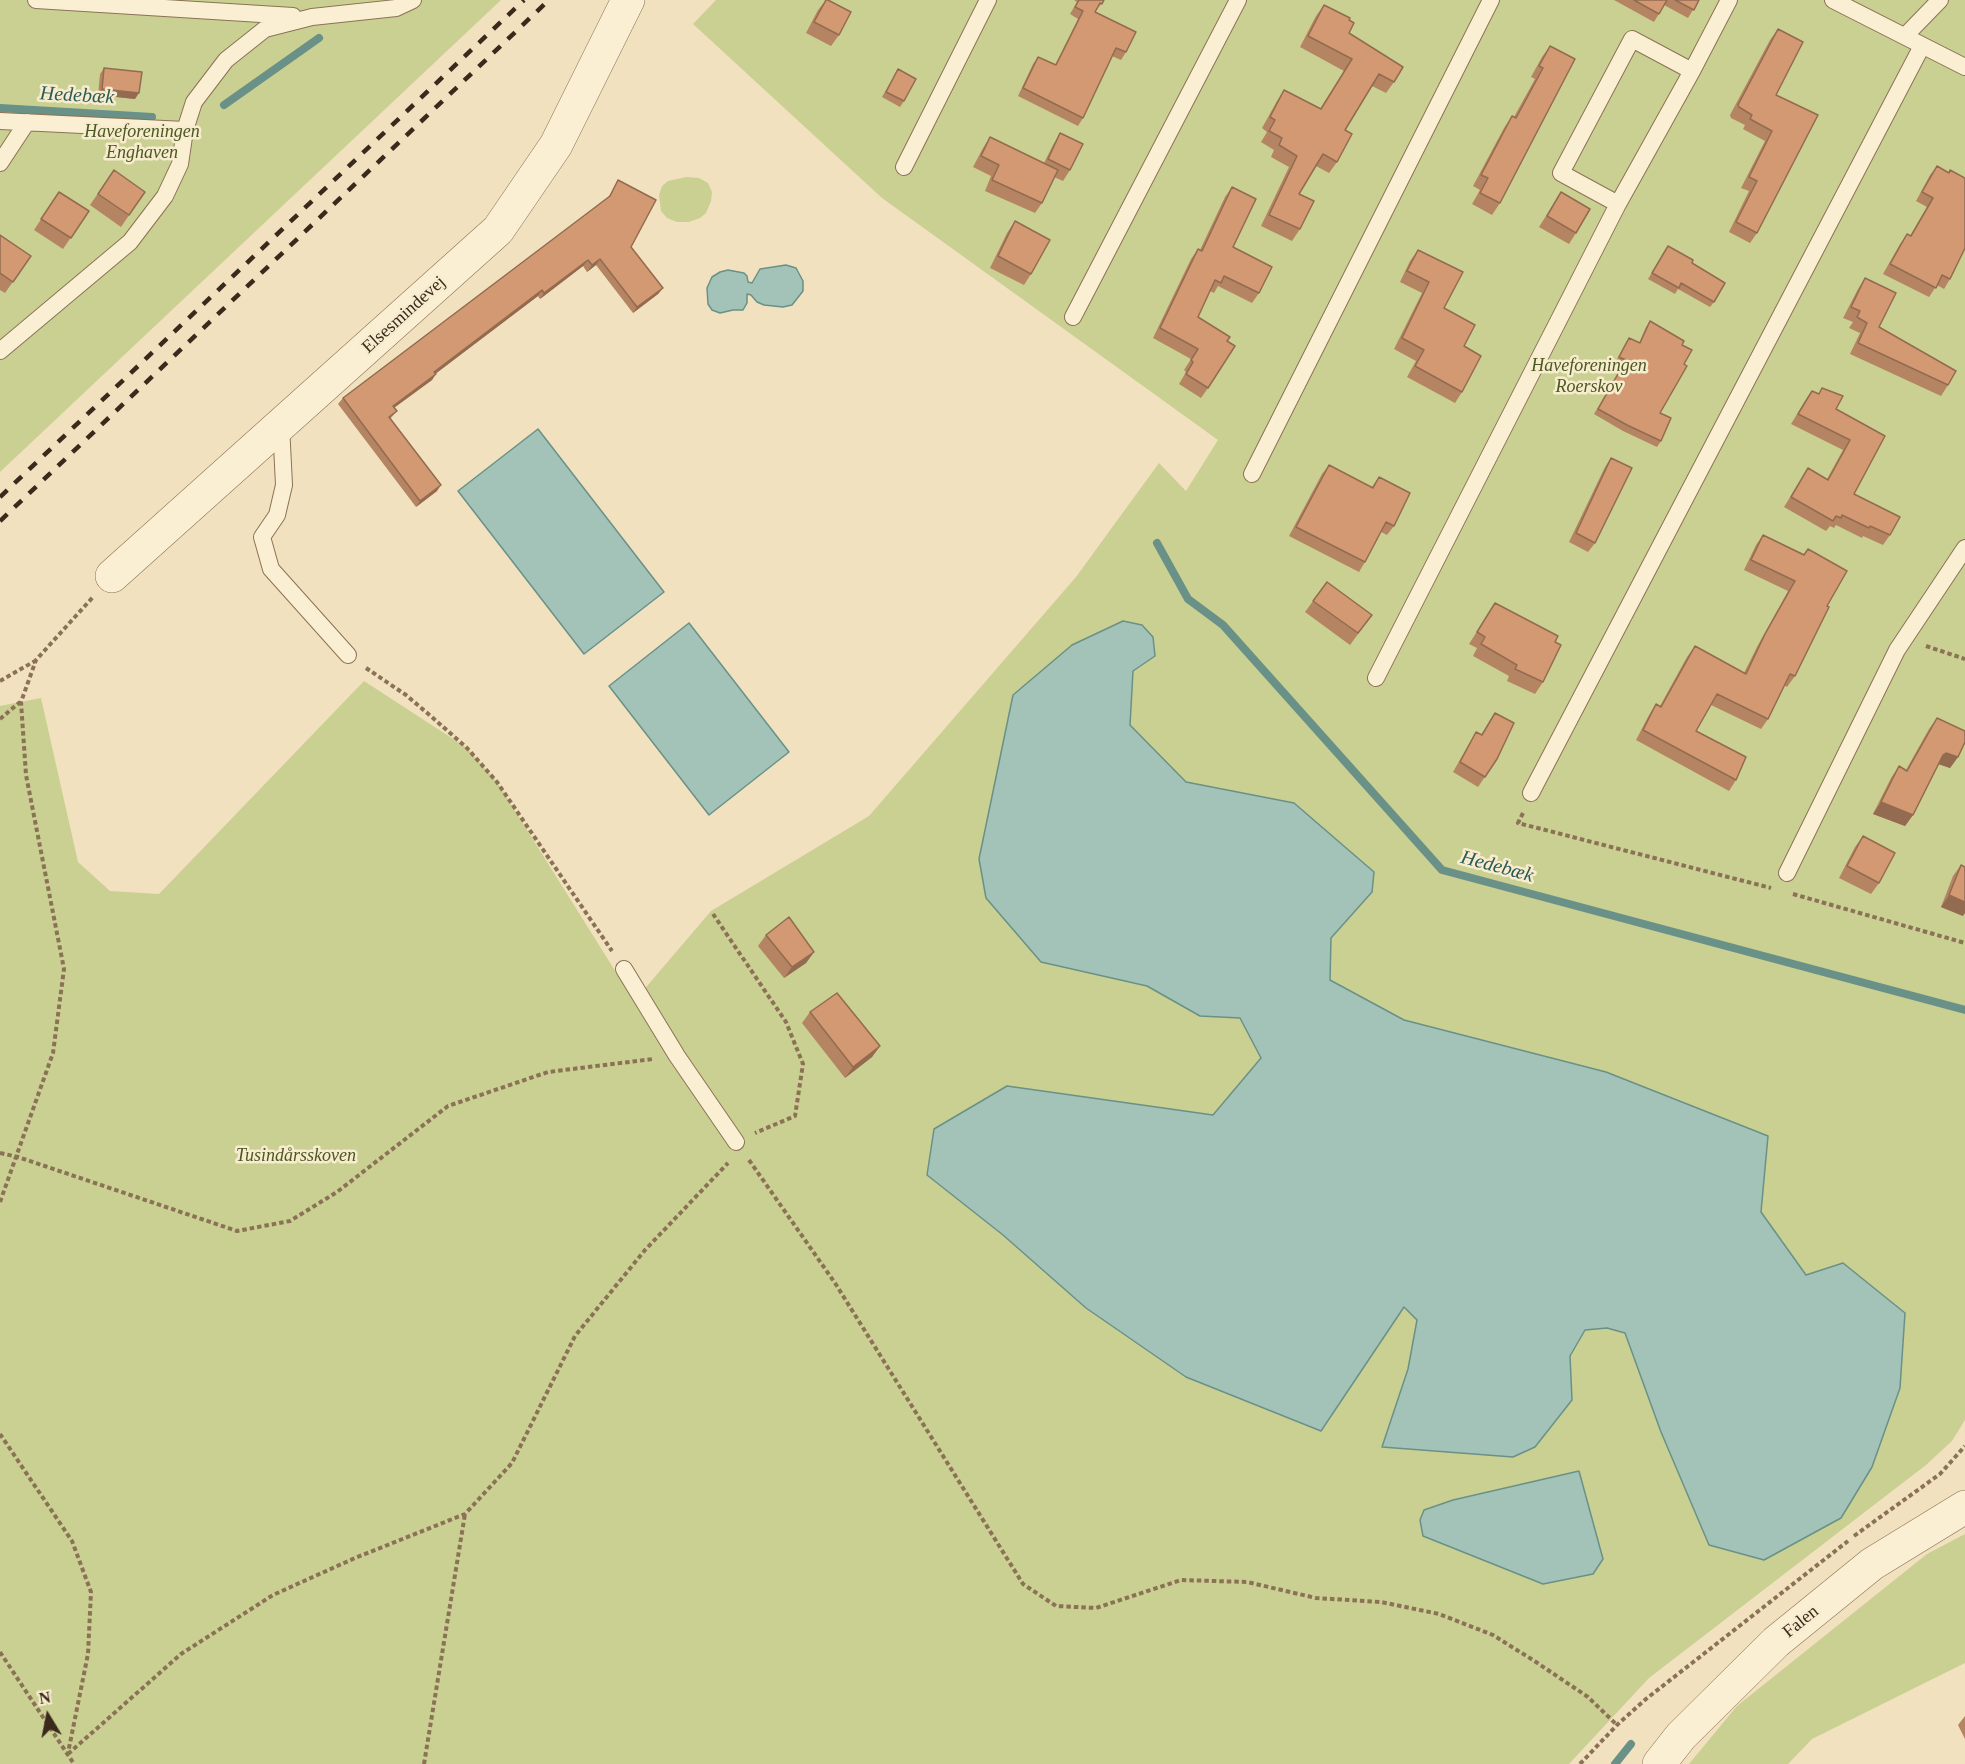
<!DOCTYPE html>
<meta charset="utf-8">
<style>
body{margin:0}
#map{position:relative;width:1965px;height:1764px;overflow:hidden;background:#f1e1bf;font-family:"Times New Roman",serif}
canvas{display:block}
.north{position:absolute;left:18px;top:1686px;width:60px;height:60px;-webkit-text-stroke:4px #f8eccf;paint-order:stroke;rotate:350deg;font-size:16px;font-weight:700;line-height:24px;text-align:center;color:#3a2a1c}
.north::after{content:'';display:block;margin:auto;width:21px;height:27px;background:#3a2a1c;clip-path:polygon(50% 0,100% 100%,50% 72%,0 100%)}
</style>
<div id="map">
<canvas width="1965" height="1764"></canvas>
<div class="north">N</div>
</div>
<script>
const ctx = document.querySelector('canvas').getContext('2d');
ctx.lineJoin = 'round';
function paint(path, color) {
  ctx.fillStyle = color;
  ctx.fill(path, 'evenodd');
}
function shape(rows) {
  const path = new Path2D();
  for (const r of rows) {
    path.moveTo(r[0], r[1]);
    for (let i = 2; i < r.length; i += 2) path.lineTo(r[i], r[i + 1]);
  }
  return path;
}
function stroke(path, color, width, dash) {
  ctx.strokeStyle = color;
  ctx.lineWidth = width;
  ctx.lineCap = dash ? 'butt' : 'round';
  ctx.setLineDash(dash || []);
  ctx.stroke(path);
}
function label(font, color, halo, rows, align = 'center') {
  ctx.font = font + ' "Times New Roman",serif';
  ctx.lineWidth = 5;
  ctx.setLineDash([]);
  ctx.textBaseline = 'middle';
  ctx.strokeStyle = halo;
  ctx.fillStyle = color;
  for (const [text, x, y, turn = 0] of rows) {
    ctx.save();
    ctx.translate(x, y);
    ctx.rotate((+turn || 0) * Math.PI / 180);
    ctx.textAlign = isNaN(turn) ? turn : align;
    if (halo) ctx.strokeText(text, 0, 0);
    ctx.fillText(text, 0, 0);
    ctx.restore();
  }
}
paint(shape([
 [0,0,501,0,0,472],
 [716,0,1965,0,1965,1420,1952,1441,1926,1465,1649,1678,1569,1764,0,1764,0,706,41,698,78,862,110,891,159,894,364,681,467,748,497,782,624,985,636,999,711,911,869,816,1076,577,1159,463,1186,491,1218,440,882,198,693,24],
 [1123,621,1142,625,1153,637,1133,671,1130,725,1186,782,1294,803,1372,892,1331,938,1329,979,1404,1020,1606,1072,1768,1136,1761,1212,1806,1275,1709,1545,1661,1432,1625,1333,1607,1328,1585,1330,1570,1356,1572,1400,1535,1447,1514,1457,1383,1447,1408,1369,1417,1320,1404,1307,1321,1431,1186,1377,1086,1308,1003,1235,927,1175,934,1129,1007,1086,1213,1115,1261,1058,1240,1018,1200,1016,1147,986,1041,962],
 [686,177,699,178,708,183,712,192,711,201,706,213,700,218,689,222,677,222,667,218,661,211,659,195,662,186,668,181],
 [1965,1534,1965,1663,1812,1739,1788,1764,1689,1764,1737,1706,1927,1554]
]), '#cad092');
const water = shape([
 [786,265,796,268,803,281,803,291,792,305,783,307,764,305,757,302,751,295,747,294,747,303,743,310,733,310,720,313,712,310,708,304,707,288,712,277,720,272,728,270,744,273,747,276,748,282,752,283,760,269,786,265],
 [538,429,664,592,584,654,458,491,538,429],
 [1123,621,1142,625,1153,637,1155,656,1133,671,1130,725,1186,782,1294,803,1374,872,1372,892,1331,938,1330,980,1404,1020,1606,1072,1768,1136,1761,1212,1806,1275,1843,1263,1905,1313,1900,1388,1872,1467,1841,1518,1764,1560,1709,1545,1661,1432,1625,1333,1607,1328,1585,1330,1570,1356,1572,1400,1535,1447,1513,1457,1382,1447,1408,1369,1417,1320,1404,1307,1321,1431,1186,1377,1086,1308,1003,1235,927,1175,934,1129,1007,1086,1213,1115,1261,1058,1240,1018,1200,1016,1147,986,1041,962,986,898,979,859,1013,695,1072,645,1123,621],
 [689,623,789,752,709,815,609,686,689,623],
 [1579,1471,1603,1559,1593,1574,1543,1584,1423,1536,1420,1520,1424,1510,1453,1500,1579,1471]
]);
paint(water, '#a3c3b9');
stroke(water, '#699187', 1.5);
stroke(shape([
 [224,105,319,38],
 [0,108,152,117],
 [1157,543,1188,599,1223,625,1442,870,1965,1010],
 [1615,1764,1631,1744]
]), '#699187', 8);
const service = shape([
 [36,0,293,16],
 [1833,0,1965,67],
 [1905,36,1940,0],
 [0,121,185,130],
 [0,163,27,122],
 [904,167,988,0],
 [1618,204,1561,173,1632,39,1692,71],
 [1073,317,1238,0],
 [0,351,130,242,165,196,180,164,185,130,194,102,226,60,265,29,312,17,396,8,413,0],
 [281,425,284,485,277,515,262,537,271,569,348,655],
 [1252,474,1491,0],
 [1376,678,1618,204,1692,71,1729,0],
 [1531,793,1922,46],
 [1787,873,1897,650,1965,548],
 [624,969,677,1056,736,1142]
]);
const minor = shape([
 [112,576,498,230,556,145,628,0]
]);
const tertiary = shape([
 [1659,1764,1681,1736,1776,1642,1872,1564,1965,1507]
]);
stroke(service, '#8b7256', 18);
stroke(minor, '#8b7256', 34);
stroke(tertiary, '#8b7256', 34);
stroke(shape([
 [1926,646,1965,659],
 [366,668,406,695,433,718,467,748,497,782,612,951],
 [0,681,35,661],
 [0,719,20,702],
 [1523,813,1518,823,1771,888],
 [1793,894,1965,943],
 [713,914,786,1022,803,1064,795,1116,755,1133],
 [0,1153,18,1157,237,1231,290,1221,337,1192,448,1106,548,1072,653,1059],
 [749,1160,835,1283,1023,1584,1056,1606,1096,1608,1181,1580,1247,1582,1316,1598,1381,1602,1439,1614,1493,1635,1536,1662,1588,1697,1617,1725],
 [0,1202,53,1053,64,969,26,775,21,702,36,660,93,597],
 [0,1434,72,1541,91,1592,88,1654,68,1753],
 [1854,1536,1940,1474,1965,1446],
 [0,1652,74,1764],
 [68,1754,181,1654,273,1595,355,1558,465,1514,512,1463,575,1336,645,1250,728,1163],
 [424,1764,465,1514],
 [1580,1764,1617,1725,1646,1699,1848,1541]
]), '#8b7256', 4, [4.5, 3]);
stroke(service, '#fbefd3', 16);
stroke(minor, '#fbefd3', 33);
stroke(tertiary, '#fbefd3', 33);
stroke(shape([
 [0,497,524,0],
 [0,521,549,0]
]), '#3a2a1c', 4.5, [10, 10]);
paint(shape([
 [826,0,839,35,831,46,806,33,818,10],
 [1074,0,1104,0,1095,12,1126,52,1121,60,1112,56,1083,118,1078,126,1018,96,1033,64,1038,57,1055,65,1078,19,1070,14,1077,2],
 [1614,0,1699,0,1688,18,1664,5,1654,22],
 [1324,5,1349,20,1349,33,1394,82,1386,93,1372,86,1345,130,1337,162,1329,173,1316,166,1299,194,1300,229,1292,241,1261,226,1289,167,1271,157,1274,150,1261,142,1267,132,1262,128,1277,101,1284,90,1320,109,1344,71,1300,47,1316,16],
 [1778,29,1776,95,1818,115,1757,233,1750,243,1729,232,1749,191,1741,188,1765,141,1743,129,1745,125,1731,118,1730,115,1770,40],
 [1550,46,1500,203,1492,215,1472,204,1480,190,1473,186,1504,128,1512,116,1514,117,1535,79,1531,77,1542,57],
 [104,68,135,99,98,95,100,74],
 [898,69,904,101,900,107,882,97],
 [1060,133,1070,170,1063,181,1054,177,1042,203,1035,213,985,191,991,176,973,167,983,148,990,137,1044,163,1053,145],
 [1937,166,1950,279,1944,289,1937,285,1929,297,1883,274,1900,244,1907,234,1910,236,1927,207,1916,201,1930,175],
 [114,170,145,192,121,227,90,205],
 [618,180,631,247,663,288,658,294,633,313,596,265,587,272,583,266,540,299,538,296,436,373,432,380,394,408,397,411,390,419,437,491,416,507,338,404,343,398,608,198],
 [1232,187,1233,247,1259,293,1252,303,1218,286,1214,293,1210,291,1198,317,1227,341,1208,388,1201,398,1179,384,1186,372,1184,370,1191,359,1153,338,1191,259,1198,249,1200,250,1225,197],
 [59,192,89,211,63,249,34,230],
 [1561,192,1576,233,1569,244,1539,227],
 [1015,221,1031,274,1024,285,990,268,1007,233],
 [0,235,31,256,5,293,0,290],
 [1668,246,1692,263,1714,302,1710,307,1678,289,1675,294,1648,279],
 [1418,250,1444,308,1464,346,1462,392,1455,403,1407,377,1416,361,1394,349,1422,293,1400,282,1410,261],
 [1865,278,1879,327,1948,385,1941,396,1850,354,1860,333,1849,328,1853,322,1843,318,1858,289],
 [1650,321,1682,345,1660,413,1661,441,1657,447,1623,431,1594,414,1622,366,1615,363,1625,344,1629,338,1639,343,1646,327],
 [1812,391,1836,409,1885,436,1854,494,1890,535,1883,545,1863,536,1862,538,1836,525,1834,528,1830,526,1826,531,1784,507,1808,468,1827,479,1843,450,1791,424,1805,401],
 [1611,458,1595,543,1588,552,1569,542,1605,467],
 [1329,465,1371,488,1379,477,1394,526,1387,535,1381,532,1365,562,1359,572,1289,536,1322,474],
 [1763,535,1804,554,1808,549,1827,606,1795,676,1787,687,1784,685,1768,719,1761,729,1711,705,1696,731,1736,780,1729,791,1636,740,1649,715,1656,704,1660,706,1687,657,1695,646,1744,673,1758,645,1788,591,1744,570,1756,545],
 [1327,582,1372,615,1350,645,1305,612],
 [1495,603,1555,642,1543,682,1535,694,1507,681,1509,676,1473,656,1477,648,1469,644],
 [1495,713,1497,759,1478,787,1453,772,1470,742,1476,732,1481,735],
 [1937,718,1958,757,1950,768,1939,764,1913,815,1905,826,1873,814,1891,778,1899,766,1906,770,1929,729],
 [1863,836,1879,883,1871,894,1839,878,1855,847],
 [1961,865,1963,916,1941,907,1953,876],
 [766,935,814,952,806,963,784,978,758,946],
 [810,1012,880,1046,872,1057,845,1078,802,1023],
 [1965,1716,1965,1739,1958,1725]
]), '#b58462');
paint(shape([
 [102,89,139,93,135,99,98,95],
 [600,259,596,265,587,272,592,265],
 [588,260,583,266,540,299,544,293],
 [663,288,658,294,633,313,637,307],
 [542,290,538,296,430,378,434,372],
 [436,374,432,380,388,412,393,406],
 [441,485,437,491,416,507,420,501],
 [1946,753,1958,757,1950,768,1938,764,1943,755],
 [1881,802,1913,815,1905,826,1873,814],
 [1949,895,1965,902,1965,913,1963,916,1941,907],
 [814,952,806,963,784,978,792,967],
 [880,1046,872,1057,845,1078,853,1067]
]), '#936b50');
const building = shape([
 [826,0,828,0,851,12,839,35,814,22,826,0],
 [1079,0,1104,0,1102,4,1100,3,1095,12,1136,32,1126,52,1116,48,1083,118,1023,88,1038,57,1056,65,1083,11,1075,7,1079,0],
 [1634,0,1667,0,1659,14,1634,0],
 [1675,0,1699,0,1694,10,1675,0],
 [1324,5,1350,18,1349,20,1354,23,1349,33,1403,67,1394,82,1379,74,1345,130,1352,134,1337,162,1323,154,1299,194,1314,201,1300,229,1269,215,1297,156,1279,145,1282,138,1269,131,1275,120,1270,117,1284,90,1321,109,1352,59,1308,36,1324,5],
 [1778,29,1803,42,1776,95,1818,115,1757,233,1736,222,1757,181,1749,177,1772,131,1750,119,1752,115,1739,107,1738,105,1778,29],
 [1550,46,1575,59,1500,203,1480,193,1488,178,1481,175,1512,116,1516,118,1543,68,1539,66,1550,46],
 [104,68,142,72,139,93,102,89,104,68],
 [898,69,916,79,904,101,886,92,898,69],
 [1060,133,1083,144,1070,170,1048,159,1060,133],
 [990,137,1058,170,1042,203,992,180,999,165,981,156,990,137],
 [1937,166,1949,173,1950,170,1965,178,1965,248,1950,279,1942,275,1936,288,1890,264,1907,234,1911,236,1933,198,1922,192,1937,166],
 [114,170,145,192,129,215,98,194,114,170],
 [618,180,656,200,631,247,663,288,637,307,600,259,592,265,588,260,544,293,542,290,434,372,436,374,393,406,397,411,389,417,441,485,420,501,343,398,610,196,618,180],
 [1232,187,1256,199,1233,247,1272,267,1259,293,1224,276,1221,283,1215,280,1198,317,1230,337,1227,341,1235,346,1208,388,1186,374,1193,362,1191,360,1198,349,1160,328,1198,249,1202,251,1232,187],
 [59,192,89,211,71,238,41,219,59,192],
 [1561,192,1590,209,1576,233,1547,216,1561,192],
 [1015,221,1050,240,1031,274,998,256,1015,221],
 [0,235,31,256,13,282,0,273,0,235],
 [1668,246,1693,260,1692,263,1725,283,1714,302,1681,283,1679,288,1652,273,1668,246],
 [1418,250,1463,272,1444,308,1475,325,1464,346,1481,356,1462,392,1415,366,1424,350,1402,338,1429,282,1407,271,1418,250],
 [1865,278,1896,293,1879,327,1956,371,1948,385,1858,343,1867,323,1857,317,1860,311,1851,307,1865,278],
 [1650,321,1684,341,1682,345,1692,350,1684,364,1687,366,1660,413,1671,418,1661,441,1627,425,1598,409,1626,360,1619,357,1629,338,1640,343,1650,321],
 [1822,388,1843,396,1836,409,1885,436,1854,494,1900,517,1890,535,1870,526,1869,528,1842,515,1841,518,1836,516,1833,521,1791,497,1808,468,1828,480,1850,440,1798,414,1812,391,1819,394,1822,388],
 [1611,458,1632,468,1595,543,1576,533,1611,458],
 [1329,465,1373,488,1379,477,1410,493,1394,526,1386,522,1365,562,1296,527,1329,465],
 [1763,535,1804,555,1808,549,1847,571,1827,606,1829,607,1795,676,1790,674,1768,719,1717,694,1696,731,1746,757,1736,780,1643,730,1656,704,1661,707,1695,646,1746,674,1765,634,1795,581,1751,560,1763,535],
 [1327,582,1372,615,1358,633,1313,601,1327,582],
 [1495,603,1558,636,1555,642,1561,645,1543,682,1515,669,1517,665,1481,644,1485,637,1477,632,1495,603],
 [1495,713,1514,723,1497,759,1485,777,1460,762,1476,732,1482,735,1495,713],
 [1937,718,1965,731,1965,742,1958,757,1946,753,1943,755,1913,815,1881,802,1899,766,1907,771,1937,718],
 [1863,836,1895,853,1879,883,1847,866,1863,836],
 [1961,865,1965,867,1965,902,1949,895,1961,865],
 [789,917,814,952,792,967,766,935,789,917],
 [837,993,880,1046,853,1067,810,1012,837,993]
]);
paint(building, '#d29972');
stroke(building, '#936b50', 1.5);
label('italic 18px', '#4b5821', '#f8eccf', [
 ["Haveforeningen",142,132],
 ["Enghaven",142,153],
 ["Haveforeningen",1589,366],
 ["Roerskov",1589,387],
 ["Tusindårsskoven",296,1156]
]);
label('18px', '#3a2a1c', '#f8eccf', [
 ["Elsesmindevej",404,315,-42],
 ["Falen",1801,1622,-39]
]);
label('italic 20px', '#2a5b57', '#f8eccf', [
 ["Hedebæk",77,96,3],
 ["Hedebæk",1497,867,15]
]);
</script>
